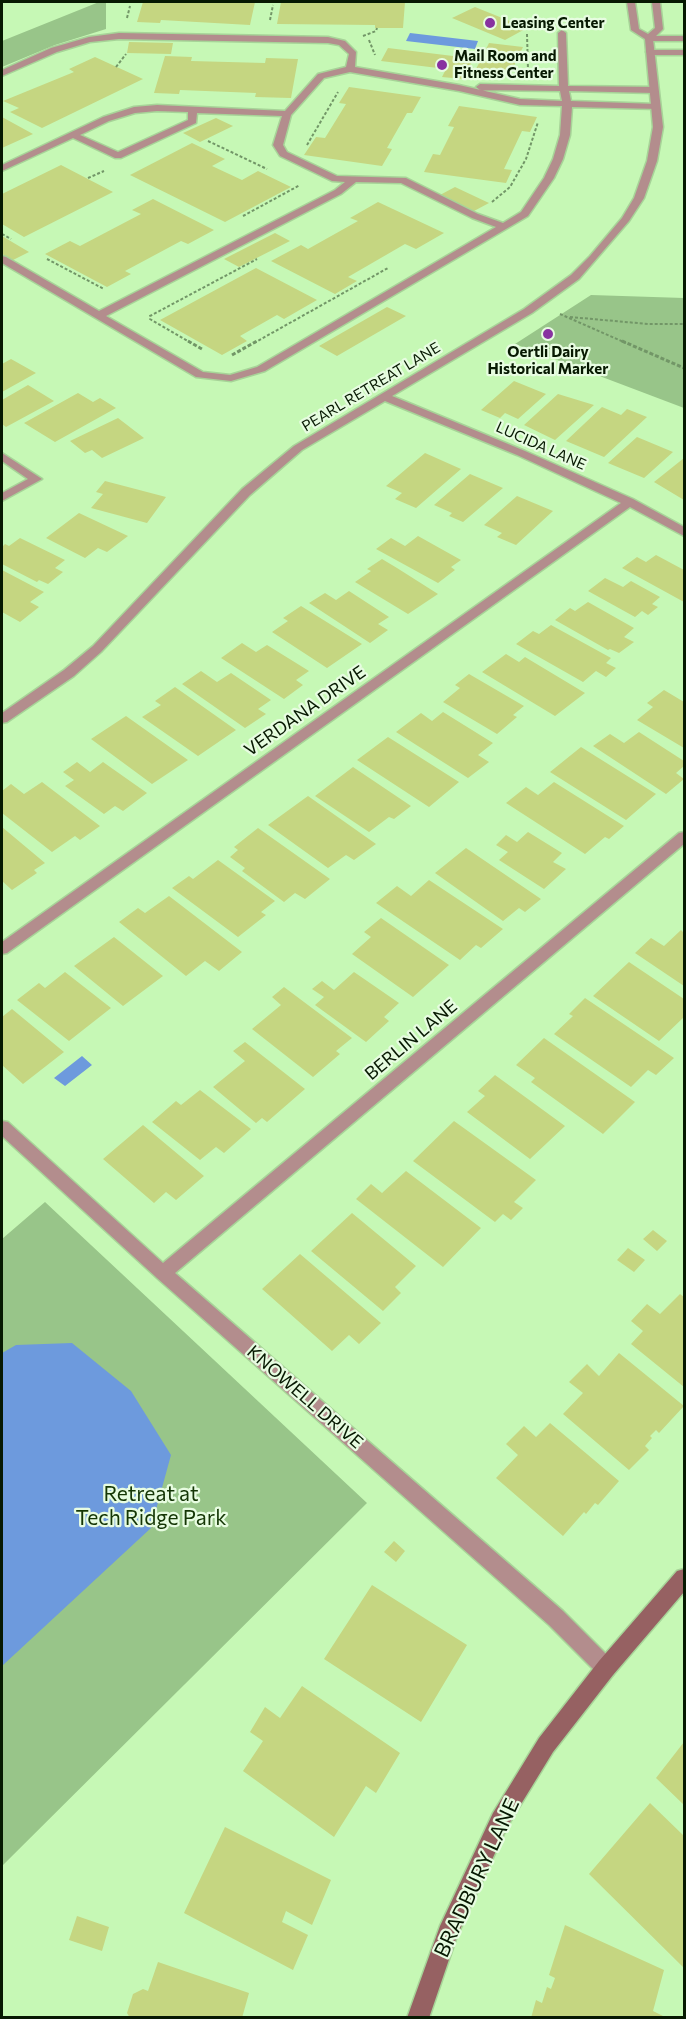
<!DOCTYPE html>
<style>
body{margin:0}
#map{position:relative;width:686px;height:2019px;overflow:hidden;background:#c6f8b5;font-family:Commissioner,sans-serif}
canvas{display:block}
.frame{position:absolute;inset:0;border:3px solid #071902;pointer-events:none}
</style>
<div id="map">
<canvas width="686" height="2019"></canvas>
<div class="frame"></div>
</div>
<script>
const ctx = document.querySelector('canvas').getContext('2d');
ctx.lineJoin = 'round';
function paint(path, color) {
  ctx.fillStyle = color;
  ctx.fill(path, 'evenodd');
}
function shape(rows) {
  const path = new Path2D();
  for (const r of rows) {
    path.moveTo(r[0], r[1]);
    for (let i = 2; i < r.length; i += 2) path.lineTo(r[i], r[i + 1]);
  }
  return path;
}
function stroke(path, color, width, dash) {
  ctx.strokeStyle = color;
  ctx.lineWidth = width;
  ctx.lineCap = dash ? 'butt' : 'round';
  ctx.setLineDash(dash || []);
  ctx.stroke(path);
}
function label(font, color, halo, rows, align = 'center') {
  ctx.font = font + ' Commissioner,sans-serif';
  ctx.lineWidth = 4.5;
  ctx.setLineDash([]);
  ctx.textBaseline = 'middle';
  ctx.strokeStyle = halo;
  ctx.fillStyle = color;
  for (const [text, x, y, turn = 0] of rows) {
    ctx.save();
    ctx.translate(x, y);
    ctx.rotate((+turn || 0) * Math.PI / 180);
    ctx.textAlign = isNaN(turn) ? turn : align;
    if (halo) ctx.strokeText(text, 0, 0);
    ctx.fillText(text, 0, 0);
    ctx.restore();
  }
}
paint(shape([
 [99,2,106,2,106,29,55,45,2,67,2,41],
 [591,295,684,298,684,408,515,344],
 [45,1202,367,1503,2,1866,2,1239]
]), '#98c589');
paint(shape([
 [410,33,478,41,475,49,406,41],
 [82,1056,92,1065,65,1086,54,1078],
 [72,1343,131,1391,171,1455,151,1528,2,1666,2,1353,16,1345]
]), '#6d9add');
paint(shape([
 [143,2,255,2,250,25,161,20,160,23,137,22],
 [281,2,405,2,403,28,375,28,375,25,277,24],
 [475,7,527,28,505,40,452,18],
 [129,42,173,43,171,54,127,53],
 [489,43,523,47,510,74,476,69],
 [388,48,453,56,455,53,475,56,463,79,442,77,446,69,381,61],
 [165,56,192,57,191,61,265,63,266,58,298,59,291,98,255,97,256,93,180,90,179,94,154,93],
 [95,57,143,79,42,128,10,112,19,108,3,101,74,72,69,69],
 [349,87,421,97,412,113,407,113,387,148,392,149,382,166,304,155,316,137,325,138,346,104,339,103],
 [459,106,537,117,530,132,522,131,504,169,512,170,506,183,424,172,433,154,440,155,454,127,448,126],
 [2,117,33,134,2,148],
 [216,118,233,126,200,142,183,133],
 [192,143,225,159,212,166,242,180,258,171,291,187,225,222,130,175],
 [61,165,113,192,24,237,2,224,2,194],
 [455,187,489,203,474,211,440,195],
 [153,199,214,230,188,244,181,241,125,271,131,274,107,287,45,254,70,241,80,246,141,214,132,210],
 [378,202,444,233,416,249,405,244,348,277,357,281,335,294,271,261,301,245,308,249,358,221,350,218],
 [275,233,290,241,239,267,224,259],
 [2,236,29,252,13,260,2,254],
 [256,268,317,300,284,319,277,315,240,336,247,341,222,355,160,320],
 [387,307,406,316,337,356,319,346],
 [11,359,36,373,2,392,2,364],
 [514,381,546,394,518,419,505,413,500,418,481,410],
 [28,385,54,401,6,427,2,424,2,400],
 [78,393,93,402,100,398,116,408,55,442,24,423],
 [558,394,594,405,555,440,524,425],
 [602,407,621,415,627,409,647,417,604,457,566,441],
 [118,418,144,438,102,458,92,450,85,453,70,441],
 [637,437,673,452,644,478,608,463],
 [425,453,461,469,416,508,395,499,402,493,386,486],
 [684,458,684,500,654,482],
 [470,474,503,488,463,522,449,516,452,513,434,505],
 [105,481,166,497,147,523,91,508,103,494,96,492],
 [517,496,553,511,516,545,497,537,502,533,484,525],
 [79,513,128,536,107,552,98,548,85,558,46,538],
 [418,536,461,560,451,567,455,570,438,583,376,549,391,538,405,546],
 [20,538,65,560,55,568,63,572,48,584,39,580,37,582,2,564,2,547,5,544,9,546],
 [656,555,684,570,684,602,622,568,637,557,646,562],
 [382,559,397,568,438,594,408,614,355,582,371,571,367,569],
 [2,570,44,592,30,602,39,607,20,622,2,612],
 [605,578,623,587,631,581,660,597,652,604,658,607,648,615,642,611,635,617,588,591],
 [349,591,389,617,378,624,388,630,370,643,309,603,325,593,336,600],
 [588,602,634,628,624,637,634,642,619,653,610,649,608,650,555,620,570,608,575,611],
 [301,606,362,644,327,668,272,632,288,621,283,618],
 [551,625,611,658,606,663,616,668,606,677,596,671,583,682,516,644,533,631,539,634],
 [242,643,256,652,267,645,309,671,296,680,303,685,284,699,221,658],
 [506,654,519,662,525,657,585,693,555,716,482,672],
 [201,671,217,682,231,673,271,700,258,709,266,714,245,728,182,684],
 [469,674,524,706,513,715,517,717,497,734,443,702,460,688,455,685],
 [175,687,236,730,198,756,142,717,161,705,155,701],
 [664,690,684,702,684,748,637,720,653,707,647,703],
 [443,712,493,743,478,755,489,762,468,778,396,732,421,713,432,721],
 [126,716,188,760,152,784,91,739],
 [639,732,684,761,684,766,676,773,684,779,666,794,593,746,610,734,624,743],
 [388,737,459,782,429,807,357,760],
 [581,747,656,794,626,820,550,772],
 [77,762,90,772,103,762,147,793,123,811,115,806,104,814,65,786,74,780,63,772],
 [353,767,411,806,394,819,389,817,369,832,315,796],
 [42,782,100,826,80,840,75,836,52,852,2,813,2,791,11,784,24,794],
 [554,782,624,826,609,839,605,837,585,854,506,803,526,787,538,795],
 [308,796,376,844,354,860,346,855,328,868,268,825],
 [2,827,45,863,34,870,37,873,12,890,2,881],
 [258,828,330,879,305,899,295,893,284,902,242,871,245,868,230,857,238,850,234,847],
 [528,832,562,853,553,862,566,869,544,889,499,860,508,852,496,845,506,835,517,842],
 [466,848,541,899,525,912,519,908,503,921,435,873],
 [218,860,275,901,261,912,266,915,238,937,172,888,189,876,193,879],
 [429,880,503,929,481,948,476,945,460,960,376,903,397,886,411,896],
 [169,896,242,952,219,971,205,961,186,976,119,922,138,908,145,913],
 [381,918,449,965,413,997,352,954,371,937,364,932],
 [681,930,684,933,684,986,635,953,651,938,664,946],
 [114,937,163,976,123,1006,74,966],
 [629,962,684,999,684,1017,659,1041,593,996],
 [65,972,111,1008,69,1041,17,1000,39,983,45,988],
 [354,972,399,1003,384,1017,389,1021,366,1042,315,1005,324,997,312,989,322,981,334,990],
 [284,987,352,1038,336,1051,340,1054,313,1077,252,1029,281,1005,272,997],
 [585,998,674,1058,656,1075,648,1070,631,1087,554,1034,573,1016,569,1014],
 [12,1009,64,1052,23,1084,2,1065,2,1017],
 [544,1038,635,1102,603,1134,531,1082,535,1078,516,1065],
 [245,1042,305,1089,267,1122,262,1118,256,1123,213,1087,245,1061,233,1051],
 [495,1075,565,1126,530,1159,467,1112,485,1096,478,1091],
 [200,1090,251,1129,224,1153,216,1147,200,1160,152,1122,176,1101,181,1105],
 [454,1121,536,1180,514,1202,523,1208,511,1220,503,1214,495,1222,413,1161],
 [143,1125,204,1176,176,1200,166,1192,154,1203,103,1159],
 [406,1171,481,1228,443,1267,356,1199,371,1184,382,1193],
 [352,1213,416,1266,395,1287,401,1293,383,1311,311,1251],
 [653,1230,667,1241,657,1251,643,1239],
 [628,1248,645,1260,634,1272,617,1260],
 [300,1254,381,1323,359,1344,349,1335,332,1351,262,1289],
 [680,1294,684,1297,684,1387,631,1344,643,1331,631,1321,647,1304,660,1314],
 [619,1353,684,1406,659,1433,656,1430,650,1436,652,1438,645,1446,649,1450,629,1470,563,1414,583,1393,569,1382,587,1364,599,1376],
 [550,1423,619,1481,598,1505,595,1503,586,1514,584,1512,563,1536,496,1478,518,1455,506,1444,524,1426,536,1437],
 [394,1541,405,1551,396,1562,384,1552],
 [372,1585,467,1645,421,1722,324,1659],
 [302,1686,400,1753,376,1793,366,1786,334,1837,243,1771,263,1741,250,1732,265,1707,280,1718],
 [684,1742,684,1805,656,1778],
 [650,1803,684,1836,684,1968,589,1874],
 [225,1827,331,1880,312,1925,286,1911,282,1922,308,1935,293,1970,184,1913],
 [77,1916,109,1927,102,1951,69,1940],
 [565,1925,664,1970,653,2011,667,2018,531,2018,536,2000,542,2003,547,1987,551,1989,555,1978,549,1975],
 [158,1962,249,1993,242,2018,130,2018,127,2013,133,1994,143,1989,148,1991]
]), '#c5d681');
const lane = shape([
 [562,30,566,33,568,86,654,87,658,90,654,93,569,91,571,101,656,104,659,105,659,109,572,107,570,135,563,159,554,178,528,216,265,371,231,381,196,377,2,263,2,256,6,257,99,311,335,190,345,182,332,181,280,156,273,145,282,116,197,113,196,123,121,158,115,158,73,138,2,171,2,165,103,117,134,107,157,105,285,111,318,74,346,67,349,54,339,45,328,43,119,39,90,42,57,52,2,76,2,70,51,48,89,37,119,33,328,37,345,41,356,52,355,67,459,85,520,99,562,101,560,91,480,90,476,87,480,84,559,86,558,33,562,30],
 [350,72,459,91,520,105,562,106,560,135,553,159,544,178,521,212,503,223,478,214,406,178,337,176,287,152,283,145,291,115,324,78,350,72],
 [157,111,188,112,188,120,118,152,80,135,109,121,135,113,157,111],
 [356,182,401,183,472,218,496,227,257,367,230,375,203,372,106,316,341,194,356,182],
 [646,36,684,36,684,41,649,41,646,40,646,36],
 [647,50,684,50,684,55,650,55,646,52,647,50]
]);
const street = shape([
 [627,2,635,2,639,29,648,34,655,28,652,2,660,2,663,29,653,39,663,127,657,161,644,198,629,221,579,279,532,313,392,396,525,451,633,499,684,527,684,536,630,507,7,953,2,954,2,942,621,503,517,455,385,401,302,450,250,495,101,652,74,676,7,722,2,723,2,713,64,670,93,646,242,489,294,446,524,309,571,275,590,256,622,218,634,198,647,161,653,127,645,39,631,30,627,2],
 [2,453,42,479,2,501,2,493,28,479,2,461,2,453],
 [684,832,684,844,175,1273,563,1611,613,1661,616,1668,613,1675,606,1678,599,1675,549,1625,157,1278,2,1136,2,1121,8,1122,163,1263,679,833,684,832]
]);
const secondary = shape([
 [684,1569,684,1592,613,1675,553,1752,507,1827,457,1936,429,2018,407,2018,440,1926,493,1813,539,1738,599,1661,677,1571,684,1569]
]);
stroke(lane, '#a7d498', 3);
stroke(street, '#a7d498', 3);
stroke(secondary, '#a7d498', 3);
stroke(shape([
 [127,18,130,6],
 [270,20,273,5],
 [527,34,528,70],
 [363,36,376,31,377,28],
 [369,40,375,55],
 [116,67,126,54],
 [208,141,267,169],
 [307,145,338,92],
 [88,178,104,171],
 [492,202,510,187,526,159,538,122],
 [243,216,300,185],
 [2,234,11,239],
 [47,259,104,289],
 [560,314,626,343],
 [570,317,648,324,684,324],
 [191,343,150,319,150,316,257,259],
 [254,343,388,268]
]), '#729667', 2, [3, 2]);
stroke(shape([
 [188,341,202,349],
 [622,341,684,368],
 [232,355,257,341]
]), '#729667', 3, [4, 2]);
paint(lane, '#b38d8d');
paint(street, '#b38d8d');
paint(secondary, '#966162');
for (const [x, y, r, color] of [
 [490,23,6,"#8832a0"],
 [442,65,6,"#8832a0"],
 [548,334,6,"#8832a0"]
]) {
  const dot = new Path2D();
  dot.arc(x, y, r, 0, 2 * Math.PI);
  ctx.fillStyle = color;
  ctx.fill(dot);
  stroke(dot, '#e7fce1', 2);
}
label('bold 15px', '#071902', '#e7fce1', [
 ["Leasing Center",502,23],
 ["Mail Room and",454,56],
 ["Fitness Center",454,73],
 ["Oertli Dairy",548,352,"center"],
 ["Historical Marker",548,369,"center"]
], 'left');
label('15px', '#071902', '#e7fce1', [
 ["PEARL RETREAT LANE",371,387,-31],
 ["LUCIDA LANE",541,446,24]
]);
label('18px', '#071902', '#e7fce1', [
 ["VERDANA DRIVE",305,711,-35],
 ["BERLIN LANE",411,1040,-40],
 ["KNOWELL DRIVE",305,1397,41]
]);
label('21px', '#143605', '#e7fce1', [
 ["Retreat at",151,1494],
 ["Tech Ridge Park",151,1518]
]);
label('21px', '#071902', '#e7fce1', [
 ["BRADBURY LANE",477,1878,-65]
]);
</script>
